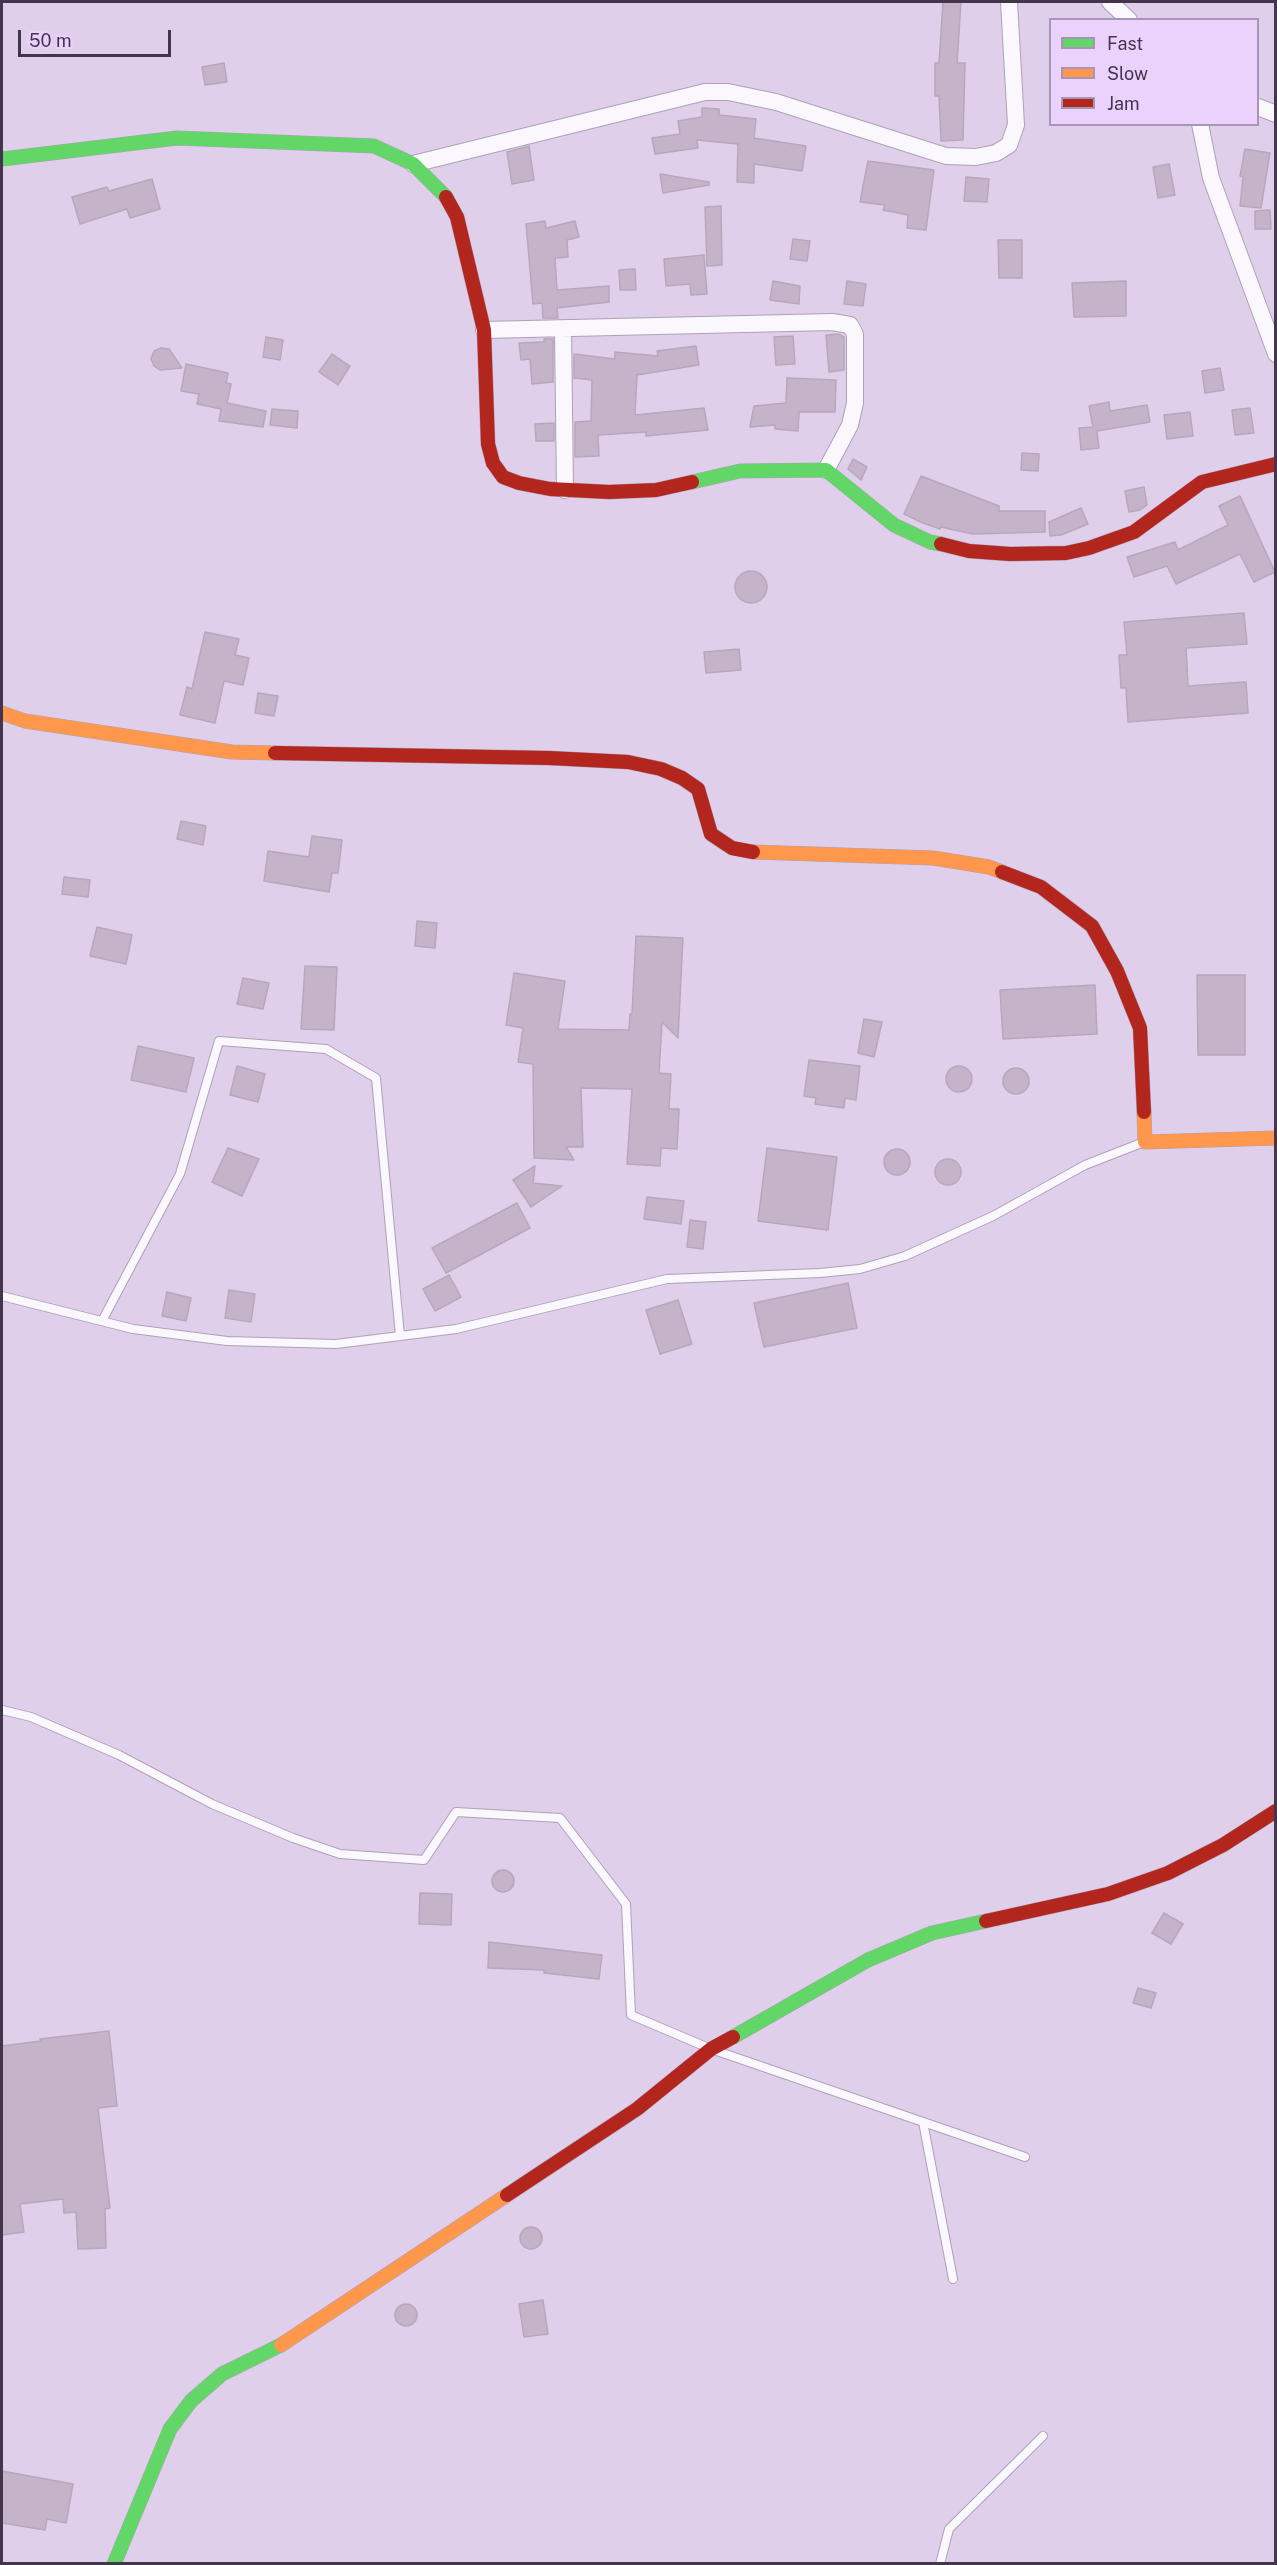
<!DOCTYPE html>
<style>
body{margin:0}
#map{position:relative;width:1277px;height:2565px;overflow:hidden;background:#dfcfeb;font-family:"Public Sans",sans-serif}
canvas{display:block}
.frame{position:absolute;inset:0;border:3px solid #43364c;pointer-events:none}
.legend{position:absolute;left:1049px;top:18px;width:210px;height:108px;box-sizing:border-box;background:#ebd2fd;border:2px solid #a894b6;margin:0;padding:8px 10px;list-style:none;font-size:18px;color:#43364c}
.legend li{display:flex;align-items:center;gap:12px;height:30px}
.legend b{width:30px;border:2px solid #a894b6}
.scale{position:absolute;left:18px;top:30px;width:153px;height:27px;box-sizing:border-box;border:3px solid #43364c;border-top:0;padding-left:8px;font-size:18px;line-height:21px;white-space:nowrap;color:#43364c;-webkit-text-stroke:4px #ebd2fd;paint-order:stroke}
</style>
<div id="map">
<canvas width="1277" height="2565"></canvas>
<div class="frame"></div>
<ul class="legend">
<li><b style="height:8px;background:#63d668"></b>Fast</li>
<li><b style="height:8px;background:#ff974d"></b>Slow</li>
<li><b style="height:8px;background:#b3261e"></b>Jam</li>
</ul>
<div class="scale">50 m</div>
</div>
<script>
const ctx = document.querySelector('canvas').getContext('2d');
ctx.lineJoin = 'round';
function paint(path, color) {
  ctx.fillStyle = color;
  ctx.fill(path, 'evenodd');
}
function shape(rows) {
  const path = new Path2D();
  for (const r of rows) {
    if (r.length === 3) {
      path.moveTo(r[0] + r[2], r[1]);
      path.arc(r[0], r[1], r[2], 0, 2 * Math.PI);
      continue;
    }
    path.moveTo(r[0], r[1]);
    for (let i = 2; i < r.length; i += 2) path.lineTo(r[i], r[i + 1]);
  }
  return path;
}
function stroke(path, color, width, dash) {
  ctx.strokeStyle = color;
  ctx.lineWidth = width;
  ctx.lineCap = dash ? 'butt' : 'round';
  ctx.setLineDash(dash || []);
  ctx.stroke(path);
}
const building = shape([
 [943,2,961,2,957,63,965,63,963,140,941,141,939,96,935,96,935,63,939,63,943,2],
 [224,63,227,82,205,85,202,67,224,63],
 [702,108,719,109,719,115,756,119,754,138,806,146,802,171,754,164,754,183,737,182,738,144,697,140,698,148,655,154,652,138,680,134,678,121,702,117,702,108],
 [529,146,534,180,512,184,507,152,529,146],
 [1245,149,1270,153,1261,208,1240,206,1243,177,1240,176,1245,149],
 [868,161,934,170,926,230,907,228,908,215,883,210,885,205,860,202,868,161],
 [1169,164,1175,195,1158,198,1153,167,1169,164],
 [660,174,709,182,709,185,663,193,660,174],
 [966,177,989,179,987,202,964,201,966,177],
 [152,179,160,209,130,218,127,209,80,224,72,197,107,187,109,191,152,179],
 [721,206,722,265,707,266,705,207,721,206],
 [1270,210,1271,229,1255,229,1255,211,1270,210],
 [545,221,546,228,575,221,579,237,567,240,568,257,555,258,557,290,609,286,609,302,557,308,558,318,543,318,542,303,533,304,526,224,545,221],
 [793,239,810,241,807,261,790,259,793,239],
 [998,240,1022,240,1022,278,999,278,998,240],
 [704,255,707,294,691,295,690,284,666,286,664,259,704,255],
 [635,269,636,290,620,290,619,270,635,269],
 [773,281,800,286,799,304,770,300,773,281],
 [847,281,866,284,863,306,844,304,847,281],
 [1126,281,1126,316,1074,317,1072,283,1126,281],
 [838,334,844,337,844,370,829,372,826,335,838,334],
 [793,336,795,364,776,365,774,337,793,336],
 [266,337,283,340,280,360,263,357,266,337],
 [544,339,553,339,553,382,532,384,530,359,521,360,519,343,544,342,544,339],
 [696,346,699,365,637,375,635,415,704,408,708,430,646,436,646,432,598,435,599,456,575,457,575,422,591,421,592,380,574,378,574,354,615,359,615,352,658,356,657,351,696,346],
 [161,348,169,349,182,368,160,370,154,366,151,359,154,351,161,348],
 [332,354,350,366,338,385,319,372,332,354],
 [186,364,228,373,226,383,231,384,227,403,266,411,263,427,219,421,221,409,197,404,199,394,181,391,186,364],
 [1220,368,1224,390,1205,393,1202,371,1220,368],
 [787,378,836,380,835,412,799,412,798,431,775,429,775,425,750,427,754,406,786,403,787,378],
 [1109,402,1110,411,1147,405,1150,422,1097,431,1099,448,1081,450,1079,428,1093,427,1089,406,1109,402],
 [1250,408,1254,433,1235,435,1232,410,1250,408],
 [272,409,298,411,297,428,270,425,272,409],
 [1190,412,1193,436,1167,439,1164,415,1190,412],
 [554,423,554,441,536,441,535,424,554,423],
 [1022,453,1039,454,1038,471,1021,470,1022,453],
 [853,459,867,467,861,480,848,469,853,459],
 [921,476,999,506,999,511,1045,511,1045,532,973,534,941,527,940,529,923,523,904,514,921,476],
 [1144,487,1147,505,1140,510,1129,512,1125,491,1144,487],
 [1240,496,1275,572,1254,582,1240,554,1176,584,1167,566,1134,577,1127,557,1175,542,1178,550,1228,525,1219,506,1240,496],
 [1081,508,1088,524,1061,535,1050,536,1049,522,1081,508],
 [751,587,16],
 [1244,613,1247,644,1186,648,1188,686,1246,682,1248,713,1128,722,1126,688,1121,688,1119,655,1127,655,1124,622,1244,613],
 [205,632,239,639,235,655,249,658,243,685,224,681,215,723,180,715,187,687,192,689,205,632],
 [739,649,741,670,706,673,704,652,739,649],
 [258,693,278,696,274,716,255,713,258,693],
 [181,821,206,826,203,845,177,839,181,821],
 [312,836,342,840,338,873,332,873,329,892,264,881,268,851,309,857,312,836],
 [64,877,90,880,88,897,62,894,64,877],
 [417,921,437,923,435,948,415,946,417,921],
 [97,927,132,935,126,964,90,956,97,927],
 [636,936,683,938,678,1038,662,1022,659,1073,671,1074,669,1109,679,1109,677,1149,661,1148,660,1166,627,1164,632,1089,581,1088,583,1147,566,1147,574,1160,534,1158,533,1064,518,1062,523,1028,506,1025,514,973,565,981,558,1029,629,1030,630,1014,632,1014,636,936],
 [305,966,337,967,334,1030,301,1029,305,966],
 [1197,975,1245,975,1245,1055,1198,1055,1197,975],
 [243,978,269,983,263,1009,237,1004,243,978],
 [1095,985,1097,1034,1003,1039,1000,990,1095,985],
 [864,1019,882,1022,874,1057,858,1053,864,1019],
 [138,1046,194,1058,186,1092,131,1080,138,1046],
 [809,1060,860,1066,856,1100,845,1098,844,1108,815,1104,816,1098,804,1096,809,1060],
 [237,1066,265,1074,258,1102,230,1095,237,1066],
 [959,1079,13],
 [1016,1081,13],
 [228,1148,259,1159,242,1196,212,1182,228,1148],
 [767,1148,837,1157,828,1230,758,1221,767,1148],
 [897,1162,13],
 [948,1172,13],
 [535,1166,533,1183,562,1186,531,1207,513,1180,535,1166],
 [647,1197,684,1201,681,1224,644,1219,647,1197],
 [517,1203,530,1228,446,1273,432,1248,517,1203],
 [690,1220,706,1222,703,1249,687,1247,690,1220],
 [449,1275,461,1297,435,1311,423,1289,449,1275],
 [848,1283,857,1328,764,1347,754,1303,848,1283],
 [229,1290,255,1294,251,1322,225,1318,229,1290],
 [167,1292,191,1298,186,1321,162,1316,167,1292],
 [678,1300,692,1344,660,1354,646,1310,678,1300],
 [503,1881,11],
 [420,1893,452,1894,451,1925,419,1924,420,1893],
 [1164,1913,1183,1924,1171,1944,1152,1933,1164,1913],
 [489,1942,602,1955,599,1979,544,1973,544,1970,488,1968,489,1942],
 [1138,1988,1156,1993,1151,2008,1133,2003,1138,1988],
 [109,2031,117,2106,98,2108,110,2208,105,2209,106,2248,78,2249,76,2212,64,2213,63,2199,20,2204,24,2232,2,2235,2,2046,41,2041,40,2039,109,2031],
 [531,2238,11],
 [543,2300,548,2334,524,2337,519,2304,543,2300],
 [406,2315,11],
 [2,2471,73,2484,66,2523,47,2519,45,2530,2,2523,2,2471]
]);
paint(building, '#c5b4c9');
stroke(building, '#b7a7bc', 1.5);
const lane = shape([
 [2,1296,133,1329,227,1341,336,1344,456,1329,667,1279,820,1273,860,1269,905,1256,993,1216,1085,1165,1144,1142],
 [102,1321,180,1174,219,1041,326,1049,376,1078,400,1336],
 [2,1710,31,1717,119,1755,212,1804,293,1838,340,1854,424,1860,456,1812,560,1818,626,1904,631,2015,711,2049,1025,2157],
 [923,2122,953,2279],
 [940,2564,949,2529,1043,2436]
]);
const street = shape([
 [1110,2,1129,20],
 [1258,107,1276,114],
 [1200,124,1211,178,1276,354],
 [413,164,705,92,728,92,776,102,946,156,976,157,996,153,1009,145,1016,125,1009,2],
 [563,329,565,490],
 [484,330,832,322,850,325,855,334,855,403,850,425,826,470]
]);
const fast = shape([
 [2,159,177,138,374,146,413,164,446,197],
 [692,482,740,471,826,470,894,525,930,542,941,544],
 [733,2037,868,1960,932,1933,986,1921],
 [114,2564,170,2429,191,2401,222,2374,281,2345]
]);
const slow = shape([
 [2,713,25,721,232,752,275,753],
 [753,852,933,858,989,867,1002,872],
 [1144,1112,1145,1142,1276,1138],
 [281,2345,507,2195]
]);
const jam = shape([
 [446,197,457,217,484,330,488,444,493,463,503,477,519,483,550,489,609,492,656,490,692,482],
 [941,544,969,551,1010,554,1066,553,1089,548,1134,532,1202,482,1276,464],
 [275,753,549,758,628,762,661,769,682,778,698,789,711,834,732,848,753,852],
 [1002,872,1041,887,1092,926,1117,971,1140,1028,1144,1112],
 [986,1921,1108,1894,1168,1873,1223,1845,1276,1811],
 [507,2195,637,2109,711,2049,733,2037]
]);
stroke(lane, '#aea1b7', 10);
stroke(street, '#aea1b7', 18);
stroke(fast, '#aea1b7', 15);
stroke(slow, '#aea1b7', 15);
stroke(jam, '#aea1b7', 15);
stroke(lane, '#faf8fc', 8);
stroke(street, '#faf8fc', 16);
stroke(fast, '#63d668', 14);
stroke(slow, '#ff974d', 14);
stroke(jam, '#b3261e', 14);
</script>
